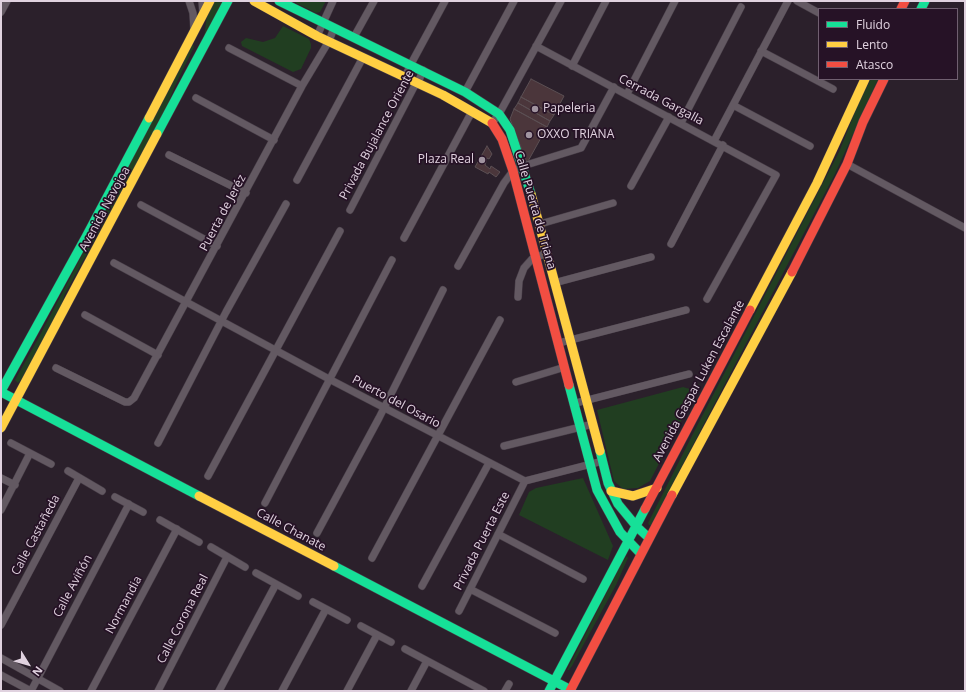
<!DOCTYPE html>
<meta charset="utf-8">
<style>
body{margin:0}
#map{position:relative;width:966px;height:692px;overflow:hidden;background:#2b202b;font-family:"Open Sans",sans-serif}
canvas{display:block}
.frame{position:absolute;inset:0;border:2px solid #e0d2df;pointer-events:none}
.legend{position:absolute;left:818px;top:8px;width:140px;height:72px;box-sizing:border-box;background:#261226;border:1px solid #705f70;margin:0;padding:5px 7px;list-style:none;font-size:12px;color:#e0d2df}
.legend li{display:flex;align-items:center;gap:8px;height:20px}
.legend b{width:20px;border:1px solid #705f70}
.north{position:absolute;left:8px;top:644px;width:40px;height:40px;-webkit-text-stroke:3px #261226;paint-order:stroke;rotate:127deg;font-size:11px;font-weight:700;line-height:16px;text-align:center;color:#e0d2df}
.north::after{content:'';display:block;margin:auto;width:14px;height:18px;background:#e0d2df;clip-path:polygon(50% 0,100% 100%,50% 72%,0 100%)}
</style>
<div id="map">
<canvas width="966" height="692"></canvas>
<div class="frame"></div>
<ul class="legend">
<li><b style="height:5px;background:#16e098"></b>Fluido</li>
<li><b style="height:5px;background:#ffcf43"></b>Lento</li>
<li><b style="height:5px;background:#f24e42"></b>Atasco</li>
</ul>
<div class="north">N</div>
</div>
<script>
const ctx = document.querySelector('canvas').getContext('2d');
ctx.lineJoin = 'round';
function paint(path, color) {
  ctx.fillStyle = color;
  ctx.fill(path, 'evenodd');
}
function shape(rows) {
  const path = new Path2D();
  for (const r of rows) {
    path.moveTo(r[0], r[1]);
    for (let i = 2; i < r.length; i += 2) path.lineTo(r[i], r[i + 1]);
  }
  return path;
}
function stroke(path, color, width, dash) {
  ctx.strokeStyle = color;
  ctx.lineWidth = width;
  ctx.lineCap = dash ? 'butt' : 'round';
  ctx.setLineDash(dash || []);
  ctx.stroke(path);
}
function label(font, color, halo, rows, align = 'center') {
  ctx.font = font + ' "Open Sans",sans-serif';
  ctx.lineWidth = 3.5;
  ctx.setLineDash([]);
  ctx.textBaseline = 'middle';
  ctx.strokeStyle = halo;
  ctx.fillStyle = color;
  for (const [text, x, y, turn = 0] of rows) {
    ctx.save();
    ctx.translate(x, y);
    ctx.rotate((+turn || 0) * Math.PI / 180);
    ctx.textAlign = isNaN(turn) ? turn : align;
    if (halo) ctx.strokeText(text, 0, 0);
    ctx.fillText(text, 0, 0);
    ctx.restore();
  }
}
paint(shape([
 [215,1,223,1,204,38,207,15],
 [296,1,326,1,320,12,316,13,296,3],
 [283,26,309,39,311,44,311,48,301,69,293,72,242,46,241,42,246,38,263,42,275,38],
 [193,44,194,47,175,86,165,111,65,294,61,307,22,379,18,383,15,380,39,337],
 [871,79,878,79,835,174,651,525,649,525,648,523,699,422,839,152,859,102],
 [700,384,650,481,638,488,623,489,614,481,597,410,683,387,690,389],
 [583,478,613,546,608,560,519,515,529,492,536,488],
 [627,556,628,558,616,585,572,666,569,670,567,670,623,561]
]), '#213e21');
const building = shape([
 [531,79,564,96,554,115,521,97,531,79],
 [521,97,554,115,550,121,518,103,521,97],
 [518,103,550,121,547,127,514,109,518,103],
 [514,109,547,127,527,163,510,119,514,109],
 [487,146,492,154,489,159,487,158,485,165,490,169,491,166,500,172,496,177,489,172,488,174,475,167,487,146]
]);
paint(building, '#4b363b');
stroke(building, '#5b4f53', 1);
const street = shape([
 [189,1,193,13,194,30],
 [202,1,203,15],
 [797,1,819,13],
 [1,12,7,1],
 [317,36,333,1],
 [354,37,374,1],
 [536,46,776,175,707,299],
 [229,48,302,86],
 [761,51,833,89],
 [572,66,606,1],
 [405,77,411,64,445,1],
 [465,92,514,1],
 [627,94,675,1],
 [196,98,274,140],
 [733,105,810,146],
 [492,123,499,114,561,1],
 [681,123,741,7],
 [714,141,788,1],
 [169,155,246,193],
 [847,164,965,228],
 [297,180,361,61,365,58],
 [631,186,669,117],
 [141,205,217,246],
 [350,210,414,87,418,83,423,70],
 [540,224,613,203],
 [404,238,469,117,473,112],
 [671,244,723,145],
 [114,263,329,379,525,481,603,461],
 [458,266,504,183,513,171,523,166,581,148,614,87],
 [554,283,651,257],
 [518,297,519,281,524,268,532,259,547,253],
 [85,315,158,355],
 [559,343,686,310],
 [56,368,125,402,129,402,134,398,302,86,329,41,334,28],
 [516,382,565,367],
 [576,403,689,374],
 [11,443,51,464],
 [158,443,226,312,286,204],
 [504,446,593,424],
 [68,471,102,491],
 [208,476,340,231],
 [1,478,15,485],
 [115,497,143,512],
 [265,503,392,260],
 [1,510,30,453],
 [160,520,199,542],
 [317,533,379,418,443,290],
 [498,534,583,579],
 [211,547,245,567],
 [372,558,500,320],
 [256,573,298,596],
 [422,586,489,463],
 [470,589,555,633],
 [313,602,347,620],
 [459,611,525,481],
 [1,625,79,478],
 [361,626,391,642],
 [405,649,484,691],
 [1,658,60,691],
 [1,675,31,691],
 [31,691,129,504],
 [91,691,177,529],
 [158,691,227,557],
 [219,691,276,584],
 [282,691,326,609],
 [347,691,377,635],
 [411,691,427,661],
 [505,691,509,684]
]);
const fast = shape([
 [279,1,465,92,499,114,510,130,531,194],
 [921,9,925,1],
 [157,134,228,1],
 [569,385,597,490,620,532,640,553],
 [1,391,86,237,149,118],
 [1,392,199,496],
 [600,451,608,483,618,504,637,527,649,538],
 [334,566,571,690],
 [549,691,645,509]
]);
const slow = shape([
 [254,1,317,36,443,95,492,123],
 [149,118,210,1],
 [531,194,600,451],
 [750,310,817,183,865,79],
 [1,428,157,134],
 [611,491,633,496,657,488],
 [672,495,792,272],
 [199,496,334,566]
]);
const jam = shape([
 [901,9,905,1],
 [492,123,502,139,513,171,569,385],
 [792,272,847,164,863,122,884,79],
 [645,509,750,310],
 [570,691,672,495]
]);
stroke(street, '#483e48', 8);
stroke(fast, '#483e48', 10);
stroke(slow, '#483e48', 10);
stroke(jam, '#483e48', 10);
stroke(street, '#635962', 7);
stroke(fast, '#16e098', 9);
stroke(slow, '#ffcf43', 9);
stroke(jam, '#f24e42', 9);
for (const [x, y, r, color] of [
 [535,109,4,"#a194a0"],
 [529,135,4,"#a194a0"],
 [482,160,4,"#a194a0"]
]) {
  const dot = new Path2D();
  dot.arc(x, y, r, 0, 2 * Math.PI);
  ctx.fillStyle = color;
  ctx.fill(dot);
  stroke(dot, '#261226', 1.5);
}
label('12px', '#e0d2df', '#261226', [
 ["Cerrada Gargalla",661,100,28],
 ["Privada Bujalance Oriente",377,135,-62],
 ["Avenida Navojoa",105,209,-62],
 ["Calle Puerta de Triana",535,210,74],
 ["Puerta de Jeréz",223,213,-62],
 ["Avenida Gaspar Luken Escalante",699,381,-62],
 ["Puerto del Osario",396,402,28],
 ["Calle Chanate",291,530,28],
 ["Calle Castañeda",36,535,-62],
 ["Privada Puerta Este",482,541,-63],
 ["Calle Aviñón",73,586,-62],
 ["Normandia",124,605,-62],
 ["Calle Corona Real",183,619,-63]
]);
label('12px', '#e0d2df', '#261226', [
 ["Papeleria",543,109],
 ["OXXO TRIANA",537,135],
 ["Plaza Real",474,160,"right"]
], 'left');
</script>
